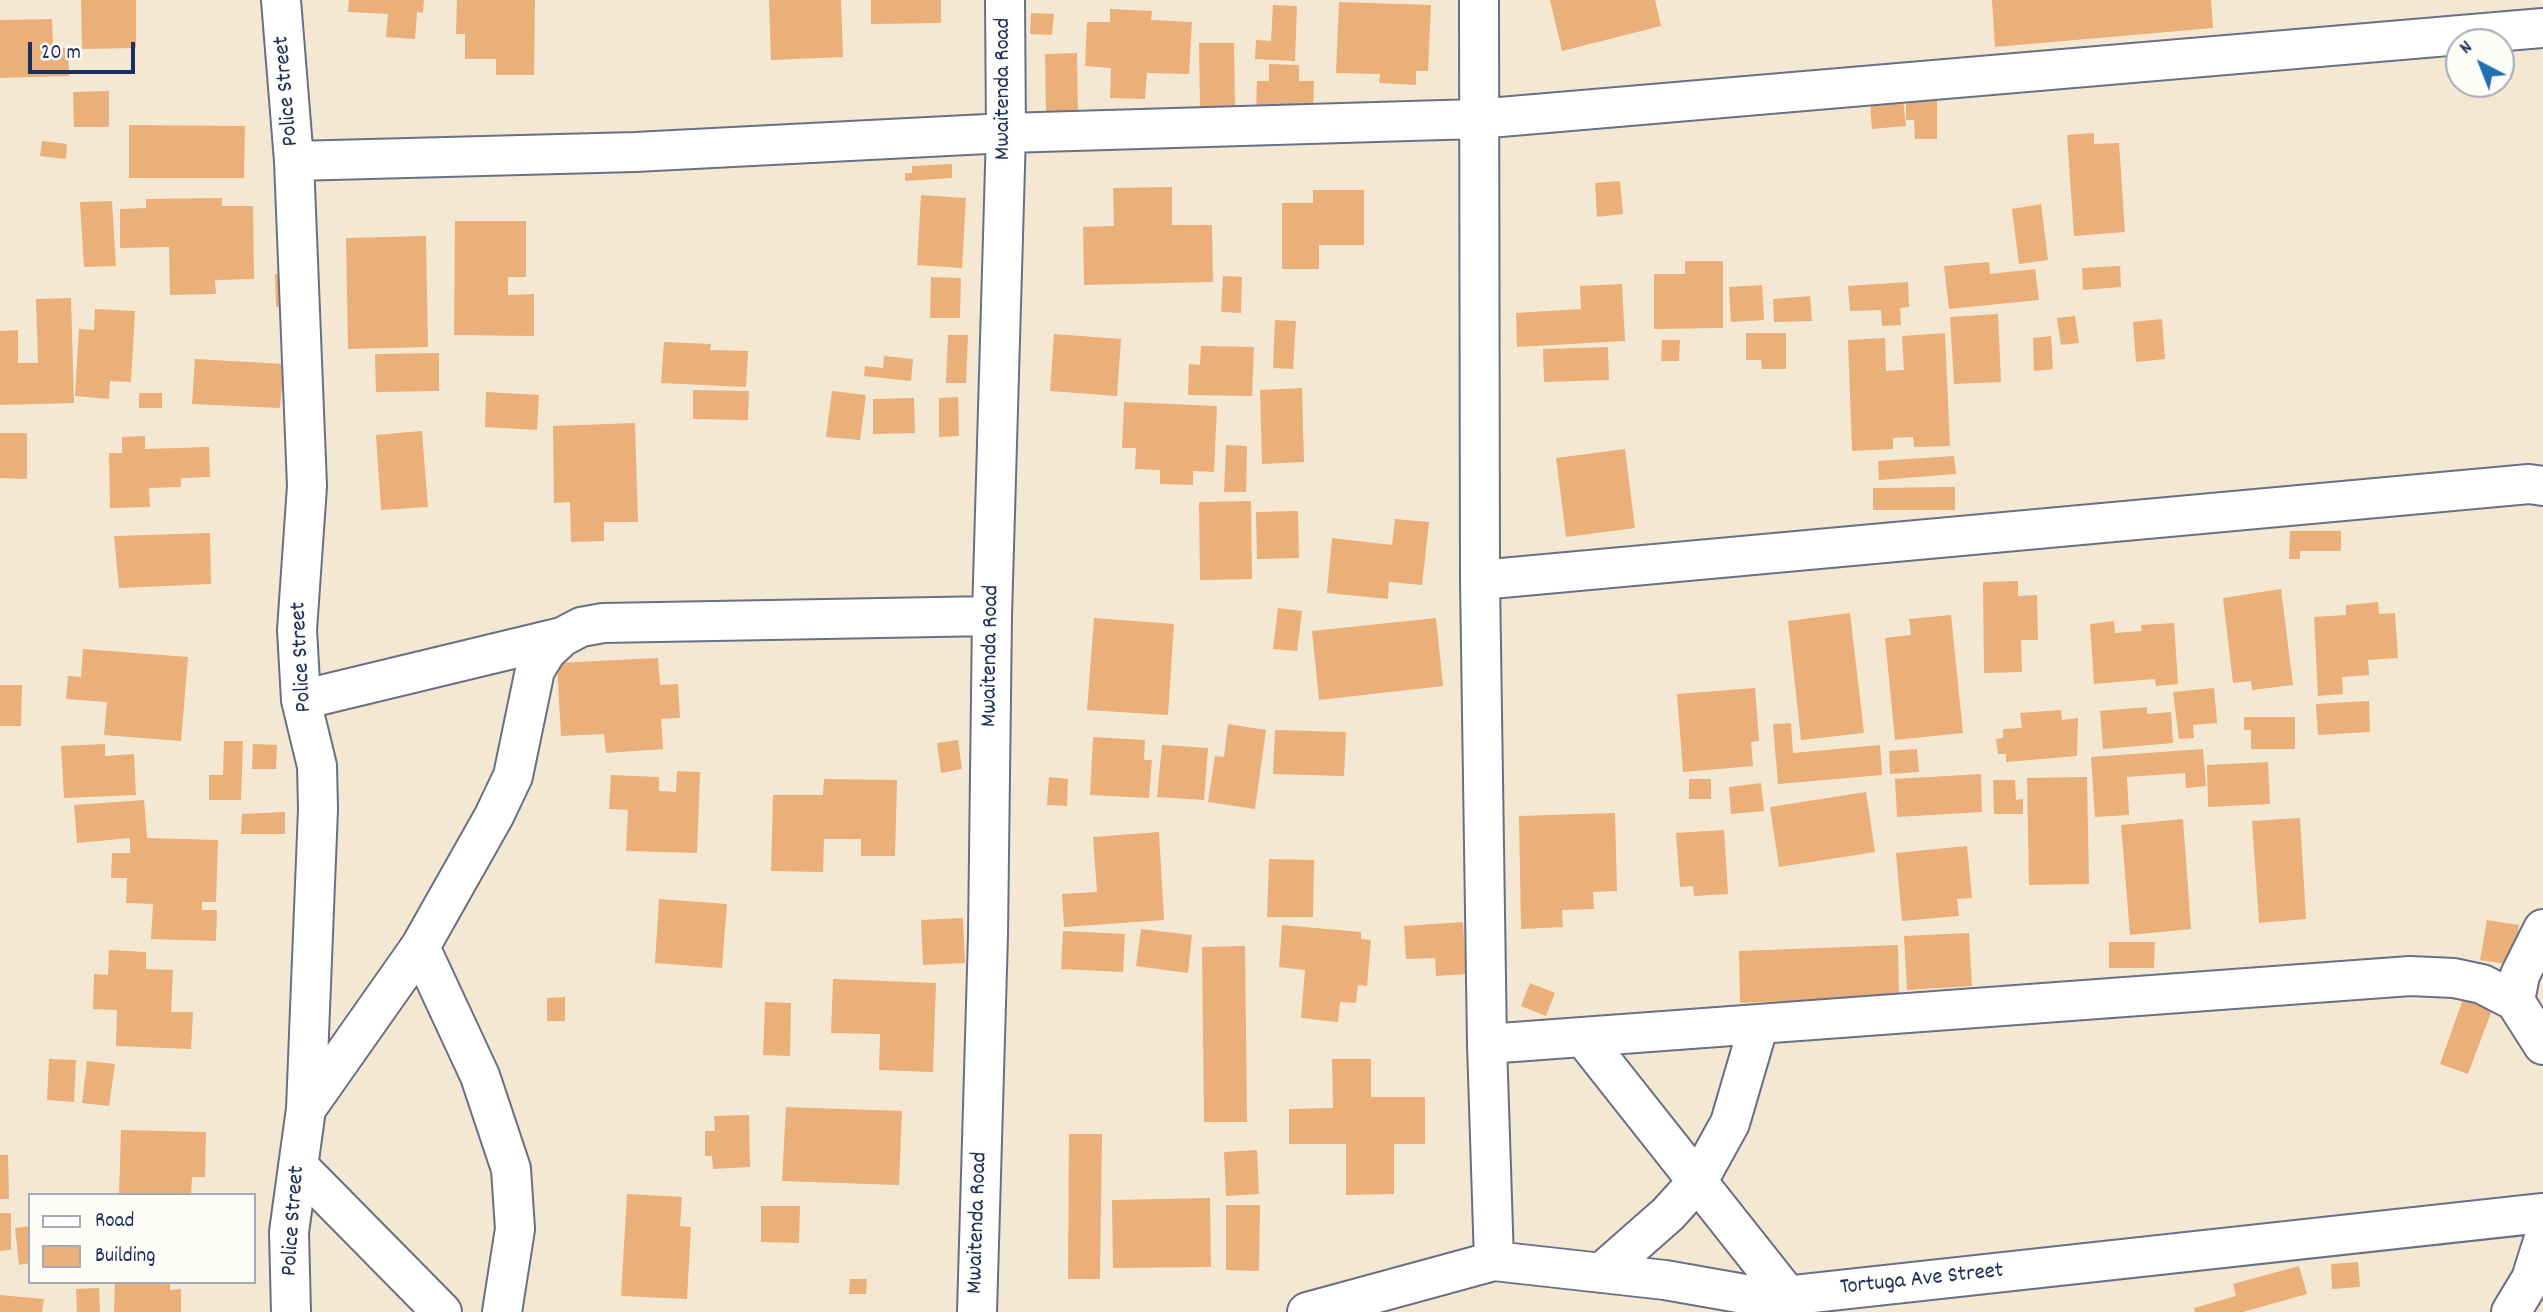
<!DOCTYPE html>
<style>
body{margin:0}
#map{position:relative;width:2543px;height:1312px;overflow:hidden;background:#f5e8d2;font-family:Dekko,sans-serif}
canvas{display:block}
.legend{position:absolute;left:28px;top:1193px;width:228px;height:91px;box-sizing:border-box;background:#fdfcf7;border:2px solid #a3aaba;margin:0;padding:9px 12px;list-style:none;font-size:21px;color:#1b2f5e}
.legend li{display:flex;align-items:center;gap:14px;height:35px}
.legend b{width:35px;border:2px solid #a3aaba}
.north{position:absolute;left:2445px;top:28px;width:70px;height:70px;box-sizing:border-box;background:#fdfcf7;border:2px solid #a3aaba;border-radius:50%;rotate:318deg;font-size:19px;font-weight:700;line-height:28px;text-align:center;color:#1b2f5e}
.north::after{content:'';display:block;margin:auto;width:24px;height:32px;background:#1f6fb2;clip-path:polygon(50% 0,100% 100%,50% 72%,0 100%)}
.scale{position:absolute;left:28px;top:42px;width:107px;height:32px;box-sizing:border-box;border:4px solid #1b2f5e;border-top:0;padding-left:9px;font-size:21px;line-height:24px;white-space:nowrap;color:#1b2f5e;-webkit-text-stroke:5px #fdfcf7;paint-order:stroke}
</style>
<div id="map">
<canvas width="2543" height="1312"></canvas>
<ul class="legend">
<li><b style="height:9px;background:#fff"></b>Road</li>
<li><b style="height:19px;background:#ebaf79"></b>Building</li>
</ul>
<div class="north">N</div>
<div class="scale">20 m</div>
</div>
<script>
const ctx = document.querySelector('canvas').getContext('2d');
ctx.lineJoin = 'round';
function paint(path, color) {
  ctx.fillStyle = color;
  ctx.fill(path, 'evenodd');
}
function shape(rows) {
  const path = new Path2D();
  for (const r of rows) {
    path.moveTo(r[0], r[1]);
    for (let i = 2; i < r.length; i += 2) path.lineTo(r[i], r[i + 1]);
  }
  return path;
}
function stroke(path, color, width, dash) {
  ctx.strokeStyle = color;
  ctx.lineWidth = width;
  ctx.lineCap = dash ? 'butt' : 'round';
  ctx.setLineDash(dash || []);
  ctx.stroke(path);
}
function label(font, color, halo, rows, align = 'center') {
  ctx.font = font + ' Dekko,sans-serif';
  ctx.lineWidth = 5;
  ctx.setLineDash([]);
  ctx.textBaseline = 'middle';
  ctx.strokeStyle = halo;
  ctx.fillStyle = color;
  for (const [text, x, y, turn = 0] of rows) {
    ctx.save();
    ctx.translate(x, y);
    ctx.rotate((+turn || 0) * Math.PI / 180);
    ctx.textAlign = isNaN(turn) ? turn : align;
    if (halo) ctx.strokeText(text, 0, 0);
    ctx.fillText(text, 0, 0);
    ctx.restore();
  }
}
paint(shape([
 [81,0,136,0,136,48,82,49],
 [349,0,424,0,423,13,417,12,415,39,386,37,388,14,348,12],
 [457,0,535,0,534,75,496,75,496,59,465,59,465,34,456,34],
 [769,0,841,0,843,57,771,60],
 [871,0,941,0,941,23,871,24],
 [1550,0,1655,0,1661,26,1562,51],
 [1992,0,2211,0,2213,28,1995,47],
 [1339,2,1431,5,1428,71,1416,71,1416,85,1379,83,1380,74,1336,73],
 [1273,5,1297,6,1295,61,1255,59,1256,40,1271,41],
 [1110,9,1152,11,1151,20,1192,22,1189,74,1147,73,1145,99,1110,98,1111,68,1085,66,1087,22,1110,22],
 [1031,13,1054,14,1052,35,1030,34],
 [52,19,53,48,68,48,69,76,0,78,0,20],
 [1199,43,1234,43,1235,107,1200,107],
 [1077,53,1078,116,1046,116,1045,54],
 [1269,64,1299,65,1299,81,1314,81,1313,113,1256,112,1257,81,1269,81],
 [109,91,109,127,74,127,73,92],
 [1906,96,1937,96,1937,139,1915,139,1914,120,1906,120],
 [1903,99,1906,126,1872,129,1870,102],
 [129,125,245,126,244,178,129,178],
 [2094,133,2094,144,2119,143,2125,232,2074,236,2067,135],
 [42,141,67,144,66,159,40,156],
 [952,164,952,178,905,181,905,173,912,173,912,166],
 [1620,181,1623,214,1597,217,1595,183],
 [1172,187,1172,225,1212,225,1213,282,1084,285,1083,227,1114,226,1113,188],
 [1313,190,1364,190,1364,245,1319,245,1319,269,1282,269,1282,203,1313,203],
 [921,195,966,198,962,268,917,265],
 [222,198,222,206,253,206,254,279,215,280,216,294,170,295,169,247,120,248,120,209,146,208,146,199],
 [112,201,116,266,84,267,80,202],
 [2041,204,2048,260,2019,264,2012,209],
 [455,221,526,221,526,277,508,277,508,295,534,294,534,336,454,335],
 [426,236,428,347,348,349,346,238],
 [1685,261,1723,261,1723,328,1654,329,1654,274,1685,274],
 [1989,262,1990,274,2035,269,2039,300,1949,309,1944,266],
 [2120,266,2121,287,2083,290,2082,268],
 [292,273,293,306,276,307,275,274],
 [1223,276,1242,277,1241,313,1221,312],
 [931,277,961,278,960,318,930,318],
 [1908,282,1909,307,1900,308,1901,325,1882,326,1881,310,1850,311,1848,286],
 [1622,284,1625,341,1517,347,1516,313,1581,309,1580,286],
 [1762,285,1764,320,1731,322,1729,287],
 [1810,296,1812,321,1774,322,1773,299],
 [71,298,74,403,0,405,0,331,18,330,18,363,38,363,36,299],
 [95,309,135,311,131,382,110,381,109,399,75,396,79,329,94,330],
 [1998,314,2001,382,1954,384,1950,317],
 [2075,316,2079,343,2061,345,2057,318],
 [2162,319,2165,359,2136,362,2133,322],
 [1275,320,1296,321,1293,369,1273,368],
 [1746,333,1786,333,1786,369,1762,369,1761,360,1746,360],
 [1945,333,1950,446,1914,447,1913,437,1893,438,1893,449,1852,451,1848,340,1885,338,1886,371,1904,370,1902,336],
 [1054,334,1121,339,1117,396,1050,391],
 [948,335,968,335,966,383,946,383],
 [2051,336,2053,369,2034,371,2033,338],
 [1662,340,1680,340,1679,361,1661,361],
 [664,342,711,344,710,350,748,351,746,387,661,383],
 [1201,346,1254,347,1252,396,1188,395,1189,364,1200,365],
 [1608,347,1609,380,1544,382,1543,349],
 [439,353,439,391,376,392,375,354],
 [884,356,913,359,911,381,864,376,865,366,883,368],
 [195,359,284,364,280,408,192,404],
 [1302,388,1304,462,1262,464,1260,390],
 [693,390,749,391,748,420,693,419],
 [832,391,866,395,860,440,826,437],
 [486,392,539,395,537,430,485,427],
 [139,393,162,393,162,408,139,408],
 [958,397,959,436,939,437,939,398],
 [914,398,915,433,873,434,873,399],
 [1124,402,1217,406,1214,472,1193,471,1193,485,1160,484,1160,470,1135,469,1136,448,1122,448],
 [635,423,638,522,604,522,604,541,571,542,570,502,554,503,553,426],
 [422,431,428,507,381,510,376,435],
 [0,433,27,433,27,479,0,478],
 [145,436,145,449,209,447,210,477,181,478,181,487,149,488,150,507,110,508,109,453,122,453,122,437],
 [1226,445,1247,446,1246,492,1224,492],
 [1625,449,1635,528,1566,537,1556,458],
 [1954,456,1956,474,1879,480,1878,461],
 [1955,487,1955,510,1873,510,1873,488],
 [1251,501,1252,579,1200,580,1199,502],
 [1298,511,1299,558,1257,559,1256,512],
 [1395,519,1429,522,1422,585,1389,582,1388,599,1327,593,1332,538,1392,545],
 [2290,531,2341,531,2341,551,2300,551,2300,559,2289,559],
 [210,533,211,584,119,588,114,536],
 [2018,581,2018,596,2037,595,2038,640,2021,640,2022,672,1984,673,1983,582],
 [2281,589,2293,685,2252,690,2251,681,2233,683,2223,598],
 [2378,602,2379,614,2395,613,2398,658,2368,660,2369,675,2342,677,2343,694,2318,696,2314,617,2346,615,2346,605],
 [1278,608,1302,611,1297,651,1273,649],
 [1850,613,1864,733,1801,740,1788,621],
 [1951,615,1963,733,1895,740,1885,638,1911,635,1909,619],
 [1094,618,1174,624,1168,715,1087,710],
 [1436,618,1443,686,1319,700,1312,631],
 [2114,621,2115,633,2142,631,2141,625,2174,623,2178,684,2156,686,2155,679,2094,684,2090,624],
 [83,649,188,657,181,741,104,735,107,702,66,699,68,676,81,677],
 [658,658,660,685,678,684,680,718,661,719,663,749,606,753,604,734,561,736,557,663],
 [0,685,22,685,21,726,0,726],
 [1755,688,1759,741,1751,742,1753,766,1683,772,1677,694],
 [2214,688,2217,723,2193,725,2194,738,2179,739,2173,692],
 [2369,701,2370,732,2318,735,2316,704],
 [2147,707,2147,714,2171,712,2173,743,2103,749,2100,711],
 [2061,710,2062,720,2078,718,2077,756,2006,762,2006,754,1998,754,1996,739,2003,738,2003,729,2022,728,2020,713],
 [2244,717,2295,717,2295,749,2251,749,2251,730,2244,730],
 [1791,723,1793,753,1880,745,1882,775,1778,784,1773,724],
 [1228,724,1266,730,1255,809,1208,802,1215,756,1224,757],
 [1275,730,1346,732,1344,776,1273,774],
 [1093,737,1145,740,1144,760,1152,760,1149,798,1090,795],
 [958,740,962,769,941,773,937,743],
 [224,741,243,741,241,800,209,800,209,775,223,775],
 [105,744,105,756,134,754,136,795,64,798,61,746],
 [253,744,277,745,276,769,252,769],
 [1162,745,1208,748,1204,800,1157,797],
 [1917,749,1919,772,1890,774,1889,751],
 [2203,749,2206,786,2186,788,2185,773,2127,777,2129,815,2095,817,2091,757],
 [2268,762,2270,804,2208,807,2207,765],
 [677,771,700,772,697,853,626,851,628,810,609,809,611,775,659,777,659,791,676,792],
 [1981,774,1982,812,1897,817,1895,779],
 [1049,777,1068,779,1067,806,1047,805],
 [2087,777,2089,884,2029,885,2027,778],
 [824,779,897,780,895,856,861,856,861,839,824,839,823,872,771,871,773,795,823,795],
 [1689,779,1711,779,1711,799,1689,799],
 [1993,780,2015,780,2016,800,2023,799,2023,814,1994,814],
 [1761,783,1764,811,1731,814,1729,787],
 [1866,792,1875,852,1779,867,1770,807],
 [144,800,147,838,218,840,216,902,202,902,202,910,217,910,216,941,151,939,153,904,126,903,127,878,111,878,112,853,130,853,130,838,77,843,74,805],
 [285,812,285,834,241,834,242,814],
 [1615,813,1617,891,1593,892,1594,909,1562,910,1563,927,1521,929,1519,816],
 [2300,818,2306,919,2259,923,2252,821],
 [2183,819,2191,929,2130,935,2121,825],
 [1724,830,1728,894,1694,896,1693,886,1680,887,1676,833],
 [1159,832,1164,920,1064,927,1062,894,1097,892,1093,837],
 [1967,846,1972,898,1957,899,1959,916,1902,921,1896,853],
 [1269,859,1314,860,1313,917,1267,917],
 [659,899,727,904,722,968,655,963],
 [963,918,965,963,923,965,921,920],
 [2487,920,2519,925,2513,965,2480,960],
 [1463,922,1466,974,1436,976,1435,958,1406,959,1404,926],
 [1282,925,1361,932,1361,939,1371,940,1367,986,1358,985,1356,1003,1340,1002,1338,1022,1301,1018,1305,970,1279,967],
 [1141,929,1192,935,1188,973,1136,966],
 [1063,931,1125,934,1123,972,1061,969],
 [1969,933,1972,986,1907,990,1904,936],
 [2109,942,2155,942,2154,968,2109,968],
 [1898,945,1899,997,1740,1003,1739,951],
 [1245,946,1247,1122,1204,1122,1202,947],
 [109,950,146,952,146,969,173,970,171,1012,193,1012,191,1049,116,1046,117,1010,93,1009,94,974,108,975],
 [833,979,936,983,933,1072,879,1070,880,1034,831,1033],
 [1530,983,1555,993,1546,1016,1521,1006],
 [565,997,565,1021,547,1021,547,998],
 [2463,999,2492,1010,2468,1074,2440,1064],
 [765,1002,791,1003,790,1056,763,1055],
 [49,1059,76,1060,74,1102,47,1100],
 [1332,1059,1371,1059,1371,1097,1425,1097,1425,1144,1394,1144,1394,1194,1346,1195,1346,1144,1289,1144,1289,1109,1333,1108],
 [87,1061,115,1064,109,1106,82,1103],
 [786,1107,902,1111,899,1185,782,1181],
 [749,1115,750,1167,713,1169,712,1156,705,1156,705,1131,715,1131,714,1116],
 [121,1130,206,1132,205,1177,192,1177,191,1195,119,1195],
 [1069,1134,1102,1134,1100,1279,1068,1279],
 [1257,1150,1259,1194,1226,1196,1224,1152],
 [0,1155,8,1155,9,1199,0,1199],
 [627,1194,682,1197,680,1226,691,1227,687,1299,621,1296],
 [1210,1198,1211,1267,1113,1268,1112,1200],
 [1226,1205,1260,1205,1259,1271,1226,1270],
 [761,1206,800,1206,799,1243,761,1242],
 [0,1213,11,1213,11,1250,0,1251],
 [30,1226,30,1263,19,1265,15,1228],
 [2358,1262,2360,1287,2332,1289,2331,1264],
 [2299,1266,2307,1294,2243,1312,2195,1312,2194,1308,2236,1296,2233,1284],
 [850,1279,867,1279,866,1294,849,1294],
 [115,1282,170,1282,170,1290,181,1289,181,1312,114,1312],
 [99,1288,100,1312,77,1312,76,1289],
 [0,1295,44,1299,42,1312,0,1312]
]), '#ebaf79');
const minor = shape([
 [281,0,294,161,307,486,297,630,301,700,317,766,318,809,306,1109,289,1232,291,1312],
 [1479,0,1480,580,1487,1044,1494,1261],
 [294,161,635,152,1006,133,1477,119,2543,28],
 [1480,580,2529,484,2543,486],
 [301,700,562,637],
 [2543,929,2520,975,2515,1001,2543,1045],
 [420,947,480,1076,511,1169,515,1229,502,1312],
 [1583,1037,1788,1296],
 [1487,1044,2410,976,2454,978,2482,984,2515,1001],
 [306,1109,420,947,494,816,513,776,535,670,546,652,562,637,581,627,603,623,992,616],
 [298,1166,442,1312],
 [1601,1273,1668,1214,1698,1181,1730,1123,1759,1024],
 [977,1312,988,935,992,616,1006,133,1005,0],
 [1307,1312,1494,1261,1665,1280,1767,1298,2543,1213],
 [2511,1312,2531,1279,2543,1241]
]);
stroke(minor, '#677087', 42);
stroke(minor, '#fff', 38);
label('23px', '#1b2f5e', '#fdfcf7', [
 ["Mwaitenda Road",1005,89,-90],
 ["Police Street",288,91,-95],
 ["Mwaitenda Road",992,656,-89],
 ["Police Street",303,657,-93],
 ["Police Street",295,1221,-86],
 ["Mwaitenda Road",979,1223,-88],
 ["Tortuga Ave Street",1922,1281,-6]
]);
</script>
